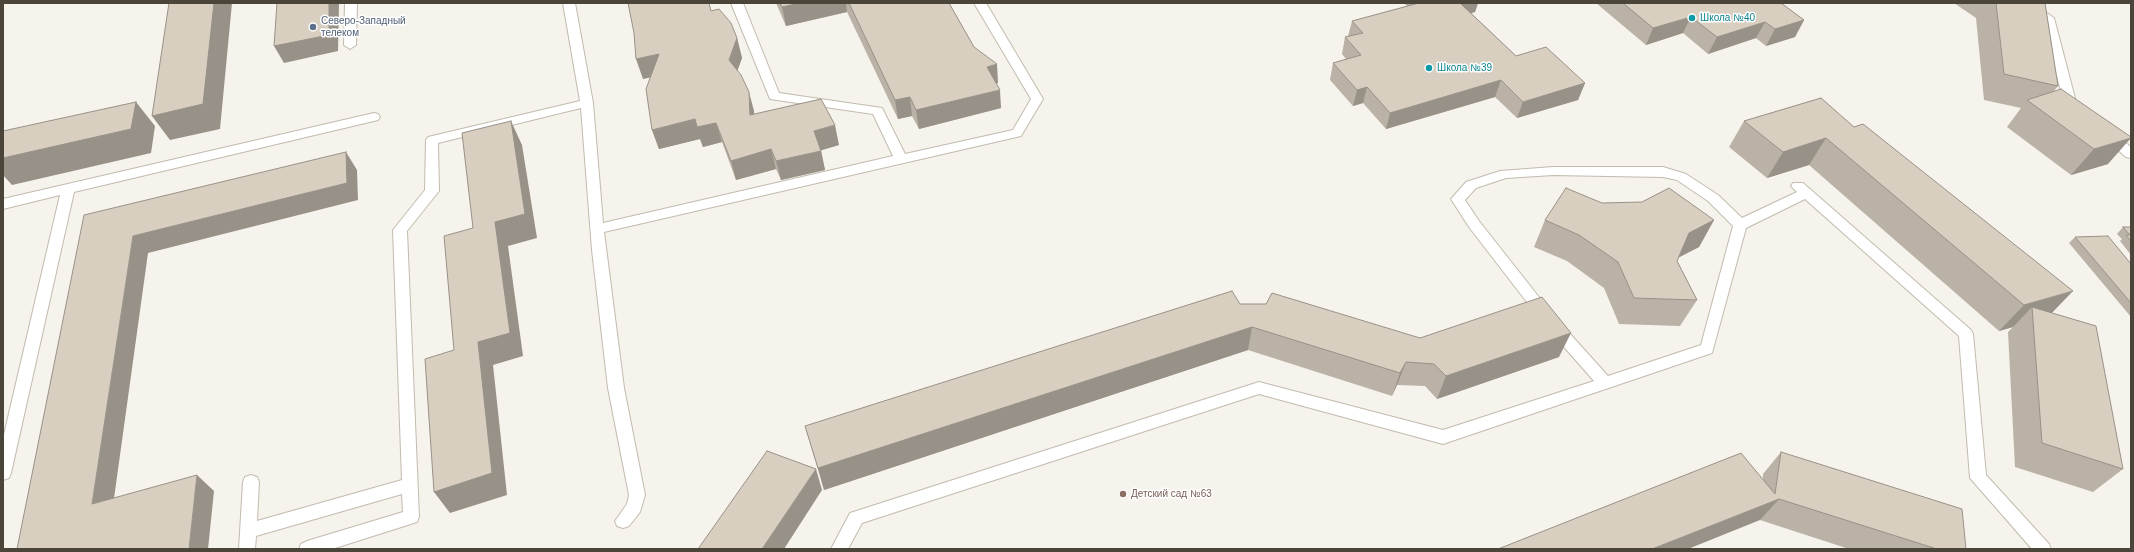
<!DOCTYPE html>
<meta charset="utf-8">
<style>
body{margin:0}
#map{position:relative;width:2134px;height:552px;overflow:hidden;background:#f6f3ec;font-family:Arial,sans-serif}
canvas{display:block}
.frame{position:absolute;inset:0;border:4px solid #4b4439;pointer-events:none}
</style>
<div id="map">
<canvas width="2134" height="552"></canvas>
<div class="frame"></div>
</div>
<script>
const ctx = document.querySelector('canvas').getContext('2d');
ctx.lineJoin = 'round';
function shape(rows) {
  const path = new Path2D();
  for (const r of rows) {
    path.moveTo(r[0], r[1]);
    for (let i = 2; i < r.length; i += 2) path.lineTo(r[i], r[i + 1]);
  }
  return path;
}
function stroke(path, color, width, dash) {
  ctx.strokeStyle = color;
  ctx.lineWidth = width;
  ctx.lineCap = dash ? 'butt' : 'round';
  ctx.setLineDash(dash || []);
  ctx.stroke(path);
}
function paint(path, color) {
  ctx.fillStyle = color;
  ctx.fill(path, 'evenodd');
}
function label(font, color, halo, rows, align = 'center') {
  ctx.font = font + ' Arial,sans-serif';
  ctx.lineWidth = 3;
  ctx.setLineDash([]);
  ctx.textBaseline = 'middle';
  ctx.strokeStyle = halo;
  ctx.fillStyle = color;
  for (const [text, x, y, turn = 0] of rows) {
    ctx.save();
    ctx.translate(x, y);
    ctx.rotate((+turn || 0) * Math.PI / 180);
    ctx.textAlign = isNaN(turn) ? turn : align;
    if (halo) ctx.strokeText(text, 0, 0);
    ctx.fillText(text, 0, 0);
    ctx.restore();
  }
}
const lane = shape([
 [345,3,357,3,356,45,350,49,344,45,345,3],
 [563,3,575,3,593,103,603,223,893,156,873,114,770,99,731,3,743,3,779,93,882,108,905,154,1013,130,1031,99,974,3,986,3,1043,99,1021,136,604,232,624,388,645,495,640,512,629,526,623,528,617,526,615,521,627,504,629,495,608,388,592,250,581,108,438,143,439,191,407,231,419,517,417,522,332,549,299,549,301,544,307,541,403,512,402,494,256,536,255,549,239,549,243,482,245,477,251,475,257,477,259,482,257,521,402,480,393,230,425,190,426,140,428,137,580,101,563,3],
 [2019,3,2033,3,2054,18,2076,102,2081,108,2079,111,2071,111,2064,104,2043,20,2019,3],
 [374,113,378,114,380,117,378,120,74,192,11,473,9,478,3,480,3,439,60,195,3,209,3,199,374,113],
 [2108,131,2112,132,2131,147,2131,158,2126,157,2104,138,2102,135,2108,131],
 [1553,167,1663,167,1686,174,1718,195,1742,218,1797,192,1791,186,1793,183,1803,183,1971,330,1973,334,1986,475,2049,544,2051,549,2032,549,1970,478,1959,336,1805,199,1746,228,1712,353,1443,444,1259,394,862,523,848,549,831,549,850,513,1259,382,1443,430,1594,381,1543,323,1469,227,1451,199,1466,182,1500,171,1553,167],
 [1553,175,1663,177,1677,180,1708,201,1733,226,1701,345,1608,376,1553,315,1479,221,1465,200,1476,188,1506,178,1553,175]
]);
stroke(lane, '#c2bbae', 2);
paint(lane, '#fff');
paint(shape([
 [776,3,949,3,974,47,998,83,996,84,1001,108,919,129,912,116,898,119,847,12,786,26],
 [1404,3,1478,3,1475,12,1471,13,1516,56,1585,83,1578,100,1517,118,1495,97,1386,129,1363,103,1353,106,1330,80,1333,63,1346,59,1342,54,1345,37,1348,36,1352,21,1407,6],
 [1596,3,1781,3,1804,20,1795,37,1766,46,1756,38,1708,54,1683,33,1646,45],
 [1954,3,2045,3,2058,86,2053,92,2108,164,2071,175,2007,127,2021,108,1984,100,1976,18],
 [711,11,737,38,742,58,737,71,754,111,754,114,839,145,821,150,825,170,781,180,776,169,736,180,722,142,703,147,700,139,659,149,652,130,651,77,643,79],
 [1821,98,2052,313,2123,469,2093,492,2015,467,2008,332,2013,327,1999,331,1809,165,1767,178,1729,147,1744,121],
 [1545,220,1714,220,1699,247,1679,257,1677,261,1697,300,1680,326,1619,324,1604,288,1567,261,1534,247],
 [2123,227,2131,227,2131,255,2120,241,2122,239,2117,234],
 [2075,237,2131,264,2131,317,2069,243],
 [1240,304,1420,338,1559,357,1437,399,1425,386,1397,385,1392,396,1248,350,824,490,805,426],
 [1781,452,1966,549,1849,549,1760,520,1763,474]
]), '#bab2a6');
paint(shape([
 [214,3,232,3,220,129,170,140,152,116],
 [329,3,339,3,338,51,284,63,274,46],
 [800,3,846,3,847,12,786,26,782,7],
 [1458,3,1478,3,1475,12,1453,18],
 [1691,17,1683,33,1646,45,1653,28],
 [1804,20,1795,37,1766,46,1775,29],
 [1765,22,1756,38,1708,54,1717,37],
 [737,38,742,58,734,80,729,60],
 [659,54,665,74,643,79,636,59],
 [997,64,998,83,988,86,987,67],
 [1501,80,1495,97,1386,129,1390,113],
 [1585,83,1578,100,1517,118,1523,102],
 [1367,87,1363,103,1353,106,1357,90],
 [1000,90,1001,108,919,129,916,110],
 [749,92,754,111,755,134,750,115],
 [910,97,912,116,898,119,895,100],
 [136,102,155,126,151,153,12,185,3,175,3,158],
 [695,119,716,123,722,142,703,147,700,139,659,149,652,130],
 [511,121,522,145,537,238,508,246,523,356,493,365,507,495,450,513,434,492,478,342,495,222],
 [835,125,839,145,819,151,814,131],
 [1826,138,1809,165,1767,178,1783,152],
 [2131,138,2108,164,2071,175,2094,149],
 [771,149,776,169,736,180,731,161],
 [821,151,825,170,781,180,776,161],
 [346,152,357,170,358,200,148,253,111,520,92,504,133,236],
 [1714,220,1699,247,1674,260,1689,233],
 [2073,291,2048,317,2032,307,2013,327,1999,331,2024,305],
 [1252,327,1248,350,824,490,818,468],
 [1571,333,1559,357,1437,399,1446,376],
 [1406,362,1397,385,1392,396,1400,373],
 [816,469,822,490,784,549,762,549],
 [197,475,214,491,208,549,189,549],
 [1779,499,1760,520,1688,549,1652,549]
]), '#979187');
const building = shape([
 [169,3,214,3,203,104,152,116,169,3],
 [277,3,329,3,329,35,274,46,277,3],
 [628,3,709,3,711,11,719,9,731,23,737,38,729,60,741,75,749,92,750,115,821,99,835,125,814,131,821,151,776,161,771,149,731,161,716,123,697,127,695,119,652,130,646,89,659,54,636,59,634,33,628,3],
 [780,3,800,3,782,7,780,3],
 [849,3,949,3,974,47,997,64,987,67,1000,90,916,110,910,97,895,100,849,3],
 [1419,3,1460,3,1516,56,1546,47,1585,83,1523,102,1501,80,1390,113,1367,87,1357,90,1333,63,1361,55,1345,37,1363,33,1352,21,1419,3],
 [1623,3,1781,3,1804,20,1775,29,1765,22,1717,37,1691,17,1653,28,1623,3],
 [1996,3,2045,3,2058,86,2004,74,1996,3],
 [2061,89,2131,137,2131,138,2094,149,2027,100,2061,89],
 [1821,98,1854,127,1863,124,2073,291,2024,305,1826,138,1783,152,1744,121,1821,98],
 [136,102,131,129,3,158,3,131,136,102],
 [511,121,525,214,495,222,510,333,478,342,492,473,434,492,425,359,454,350,444,236,473,228,462,133,511,121],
 [346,152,347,183,133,236,92,504,197,475,189,549,17,549,84,215,346,152],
 [1566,188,1602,203,1642,202,1669,188,1714,220,1689,233,1677,261,1697,300,1634,298,1618,262,1579,235,1545,220,1566,188],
 [2123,227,2131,227,2131,241,2126,235,2130,235,2123,227],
 [2108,236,2131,264,2131,303,2075,237,2108,236],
 [1232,291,1240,304,1266,304,1272,293,1420,338,1542,297,1571,333,1446,376,1434,364,1406,362,1400,373,1252,327,818,468,805,426,1232,291],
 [2032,307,2096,326,2123,469,2042,443,2032,307],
 [767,451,816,469,762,549,698,549,767,451],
 [1781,452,1962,509,1966,549,1937,549,1779,499,1652,549,1498,549,1741,453,1775,494,1781,452]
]);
paint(building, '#d8cfc1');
stroke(building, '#979187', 1);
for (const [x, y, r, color] of [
 [1692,18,4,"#0f9aa8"],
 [313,27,4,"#5c6f8a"],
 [1429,68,4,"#0f9aa8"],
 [1123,494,4,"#8d6e63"]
]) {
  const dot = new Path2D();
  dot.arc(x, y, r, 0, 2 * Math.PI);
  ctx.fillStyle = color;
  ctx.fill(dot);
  stroke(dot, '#fff', 1.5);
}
label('10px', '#0d838f', '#fff', [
 ["Школа №40",1700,18],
 ["Школа №39",1437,68]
], 'left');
label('10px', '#4e5e75', '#fff', [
 ["Северо-Западный",321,21],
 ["телеком",321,33]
], 'left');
label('10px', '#785e54', '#fff', [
 ["Детский сад №63",1131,494]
], 'left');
</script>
